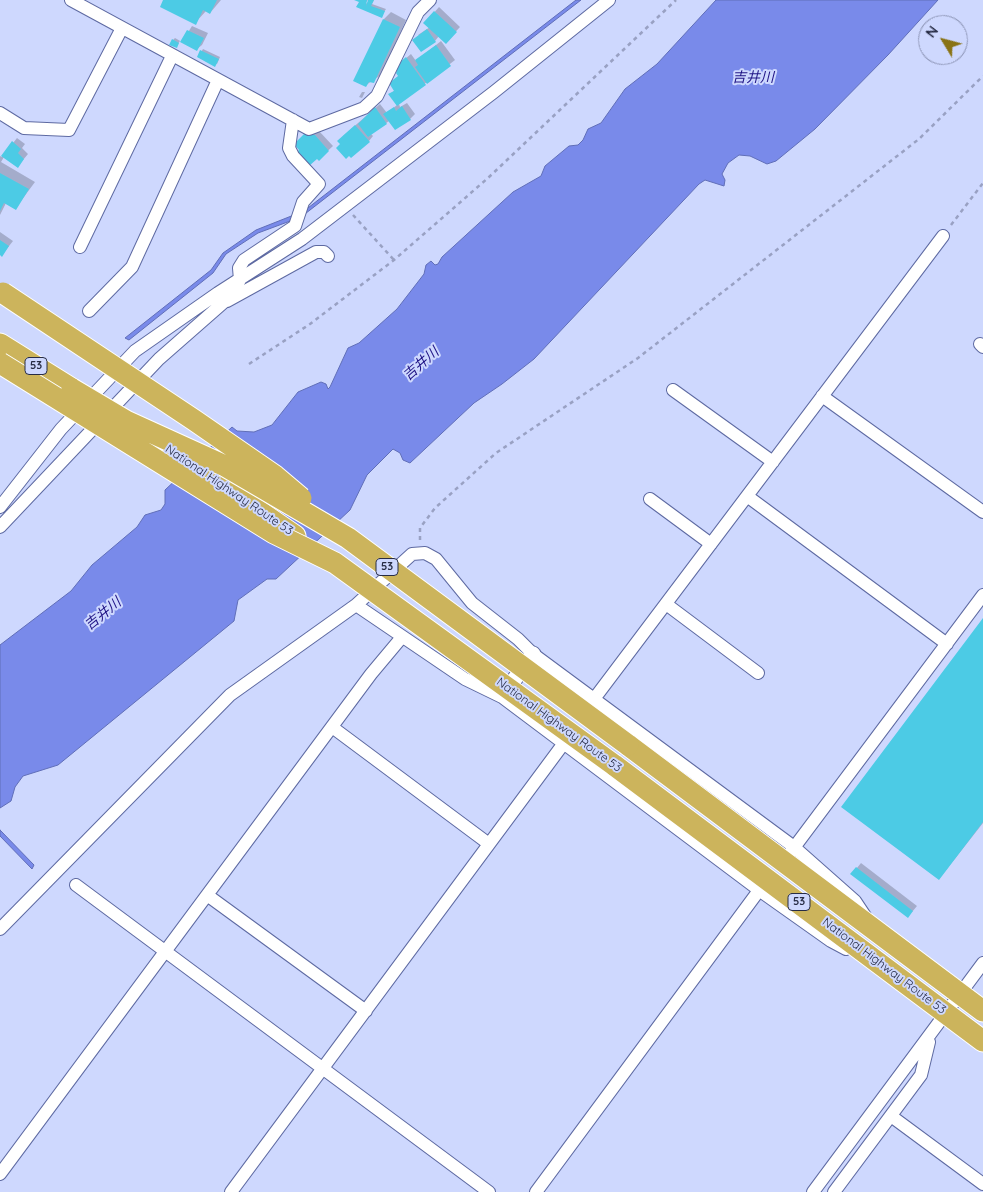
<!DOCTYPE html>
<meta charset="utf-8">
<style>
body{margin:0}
#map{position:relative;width:983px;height:1192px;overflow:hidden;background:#ced8fe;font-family:Quicksand,sans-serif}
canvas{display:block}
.north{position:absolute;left:918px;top:15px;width:50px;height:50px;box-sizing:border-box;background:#ced8fe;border:1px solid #8b93b4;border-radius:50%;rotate:307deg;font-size:14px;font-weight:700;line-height:20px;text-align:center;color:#272c45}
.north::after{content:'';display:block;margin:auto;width:18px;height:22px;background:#897315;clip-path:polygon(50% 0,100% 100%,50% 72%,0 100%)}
</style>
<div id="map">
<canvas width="983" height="1192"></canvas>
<div class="north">N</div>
</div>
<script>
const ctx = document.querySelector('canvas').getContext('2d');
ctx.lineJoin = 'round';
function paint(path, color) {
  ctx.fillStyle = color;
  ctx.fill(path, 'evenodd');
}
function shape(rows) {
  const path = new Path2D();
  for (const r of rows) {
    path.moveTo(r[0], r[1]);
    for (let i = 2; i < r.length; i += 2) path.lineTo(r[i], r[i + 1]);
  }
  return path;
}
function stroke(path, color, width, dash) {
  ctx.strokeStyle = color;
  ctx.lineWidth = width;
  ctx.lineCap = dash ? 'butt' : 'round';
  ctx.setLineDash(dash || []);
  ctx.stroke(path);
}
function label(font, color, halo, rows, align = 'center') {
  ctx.font = font + ' Quicksand,"Noto Sans JP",sans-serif';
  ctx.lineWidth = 4;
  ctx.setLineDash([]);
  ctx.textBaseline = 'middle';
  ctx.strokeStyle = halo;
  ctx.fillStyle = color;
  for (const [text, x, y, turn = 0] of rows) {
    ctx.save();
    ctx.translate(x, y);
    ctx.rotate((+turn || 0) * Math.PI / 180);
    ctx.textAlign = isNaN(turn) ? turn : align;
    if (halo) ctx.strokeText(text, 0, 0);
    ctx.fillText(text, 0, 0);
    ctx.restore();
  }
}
const water = shape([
 [576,0,581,0,301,217,258,233,226,254,213,273,129,340,125,338,211,270,223,253,256,230,304,211,576,0],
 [716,0,938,0,888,55,815,129,776,161,767,164,750,156,739,155,728,163,722,174,725,180,724,186,705,180,699,184,534,359,502,384,474,403,410,463,403,460,400,453,393,449,367,475,350,510,276,579,267,579,238,600,234,621,58,765,23,776,15,787,11,801,0,808,0,645,71,591,92,565,137,527,145,515,161,510,165,504,165,490,232,427,237,431,254,432,272,425,298,392,321,382,326,384,328,389,330,387,348,348,359,343,397,309,424,274,426,265,431,261,435,265,438,264,442,257,513,192,541,176,545,166,569,146,578,145,583,140,588,129,601,123,625,89,657,64,716,0],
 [0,830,34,865,32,869,0,836,0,830]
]);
paint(water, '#798aea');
stroke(water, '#606eb8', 1);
paint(shape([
 [165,0,221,0,210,13,206,11,195,23],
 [357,0,368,0,365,3,368,4,370,0,374,0,372,4,386,9,381,17,358,6,361,2],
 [439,7,460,27,446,42,439,36,435,41,418,35,430,27,425,23],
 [391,12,406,20,381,75,366,85,384,19],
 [192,26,208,33,202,45,197,49,180,41,176,47,173,40,175,38,182,42],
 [441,41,455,60,399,104,400,107,407,103,415,114,410,119,389,121,371,134,373,136,369,141,341,144,343,136,380,104,387,113,397,105,390,94,395,90,405,59,411,54,416,61],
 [203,49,220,57,217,64,198,57],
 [362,92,365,92,362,98,359,97],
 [311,129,319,131,333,146,319,159],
 [17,138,25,144,22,148,28,154,18,166,4,157,1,162,35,182,15,209,6,203,0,215,0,156,2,157],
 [0,232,13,241,2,255,0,254],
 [983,620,983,823,939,879],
 [861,863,917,906,912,912,852,874]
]), '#0003');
paint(shape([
 [163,0,217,0,210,14,203,10,196,25,160,7],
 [354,0,367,0,366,6,368,0,374,0,371,6,385,11,382,18,356,7,359,2],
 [434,11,457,32,446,44,423,23],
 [383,19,400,27,374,83,369,82,366,87,353,81],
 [427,29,436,42,421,52,412,40],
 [187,30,204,38,197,51,180,42],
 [172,39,179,43,177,48,169,45],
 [436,45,451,66,427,84,415,67,418,65,415,60],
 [200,50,219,59,215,67,197,57],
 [406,57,426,85,397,106,388,94,394,91,389,83,398,76,396,73,399,63],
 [402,106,411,120,395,130,383,114,394,107,396,111],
 [375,107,387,124,368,137,358,124],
 [355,125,370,142,351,158,349,156,346,159,336,148,340,144,337,141],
 [305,133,315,135,329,151,319,161,317,159,309,166,297,152,299,150,294,144],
 [12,141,21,149,18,153,24,159,18,168,1,156],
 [0,173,29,189,16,210,4,203,0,211],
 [0,240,9,246,2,257,0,255],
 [983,618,983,822,939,880,841,807],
 [856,867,913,911,908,918,850,874]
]), '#4ccbe5');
const minor = shape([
 [71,0,309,129,364,108,377,96,418,12,430,0],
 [0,113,24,128,69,130,122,28],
 [80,247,172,56],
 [227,301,316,252,324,252,328,256],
 [89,311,132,267,218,80],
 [980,344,983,347],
 [673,390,773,462],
 [822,396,983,512],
 [747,496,947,644],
 [650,499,711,544],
 [0,507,61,429,135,351,218,293,302,239,494,92,609,0],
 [0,527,159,359,224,302,240,280,239,268,244,260,295,226,303,202,319,184,293,156,289,148,293,120],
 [666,604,758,673],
 [356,605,465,679,502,697,759,890,831,941,846,949],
 [594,699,943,236],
 [332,727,489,844],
 [790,853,983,595],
 [76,885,489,1192],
 [207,895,366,1011],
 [0,929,230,695,356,605,412,554,425,553,436,559,472,603,518,639,533,654,794,847,855,901,865,916],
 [891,1116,983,1184],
 [0,1174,371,674,402,637],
 [231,1192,564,743],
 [536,1192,763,885],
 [813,1192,983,963],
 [834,1192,921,1075,929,1042]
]);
const tertiary = shape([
 [503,695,533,654]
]);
const trunk = shape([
 [0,344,72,389],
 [160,443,295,536],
 [628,745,983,1011],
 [614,765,983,1041]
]);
stroke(minor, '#5e6aa2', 14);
stroke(tertiary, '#5e6aa2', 17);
stroke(trunk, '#fff', 23);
stroke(shape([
 [353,215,394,260],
 [951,225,983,183],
 [249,364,310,324,394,260,488,178,676,0],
 [420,540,420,528,435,508,496,453,638,358,919,139,983,76]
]), '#99a1c3', 2.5, [4, 4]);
stroke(minor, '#fff', 12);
stroke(tertiary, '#fff', 15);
stroke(trunk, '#ccb45c', 21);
const trunkBridge = shape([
 [3,293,194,420,275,476,301,498],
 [0,363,274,533,335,563,614,765],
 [72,389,126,421,225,466,348,538,628,745]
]);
stroke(trunkBridge, '#fff', 23, []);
stroke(trunkBridge, '#ccb45c', 21);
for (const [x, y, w] of [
 [36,366,22],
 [387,567,22],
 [799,902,22]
]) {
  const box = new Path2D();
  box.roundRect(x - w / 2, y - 8.5, w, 17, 4);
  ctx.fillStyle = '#ced8fe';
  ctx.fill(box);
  stroke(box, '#272c45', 1);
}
label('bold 11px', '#272c45', null, [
 ["53",36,366],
 ["53",387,567],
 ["53",799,902]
]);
label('12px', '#272c45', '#ced8fe', [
 ["National Highway Route 53",229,490,34],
 ["National Highway Route 53",559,725,36],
 ["National Highway Route 53",884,966,37]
]);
label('italic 14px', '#1f1385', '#ced8fe', [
 ["吉井川",753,78],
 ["吉井川",421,364,-41],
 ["吉井川",103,614,-39]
]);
</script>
